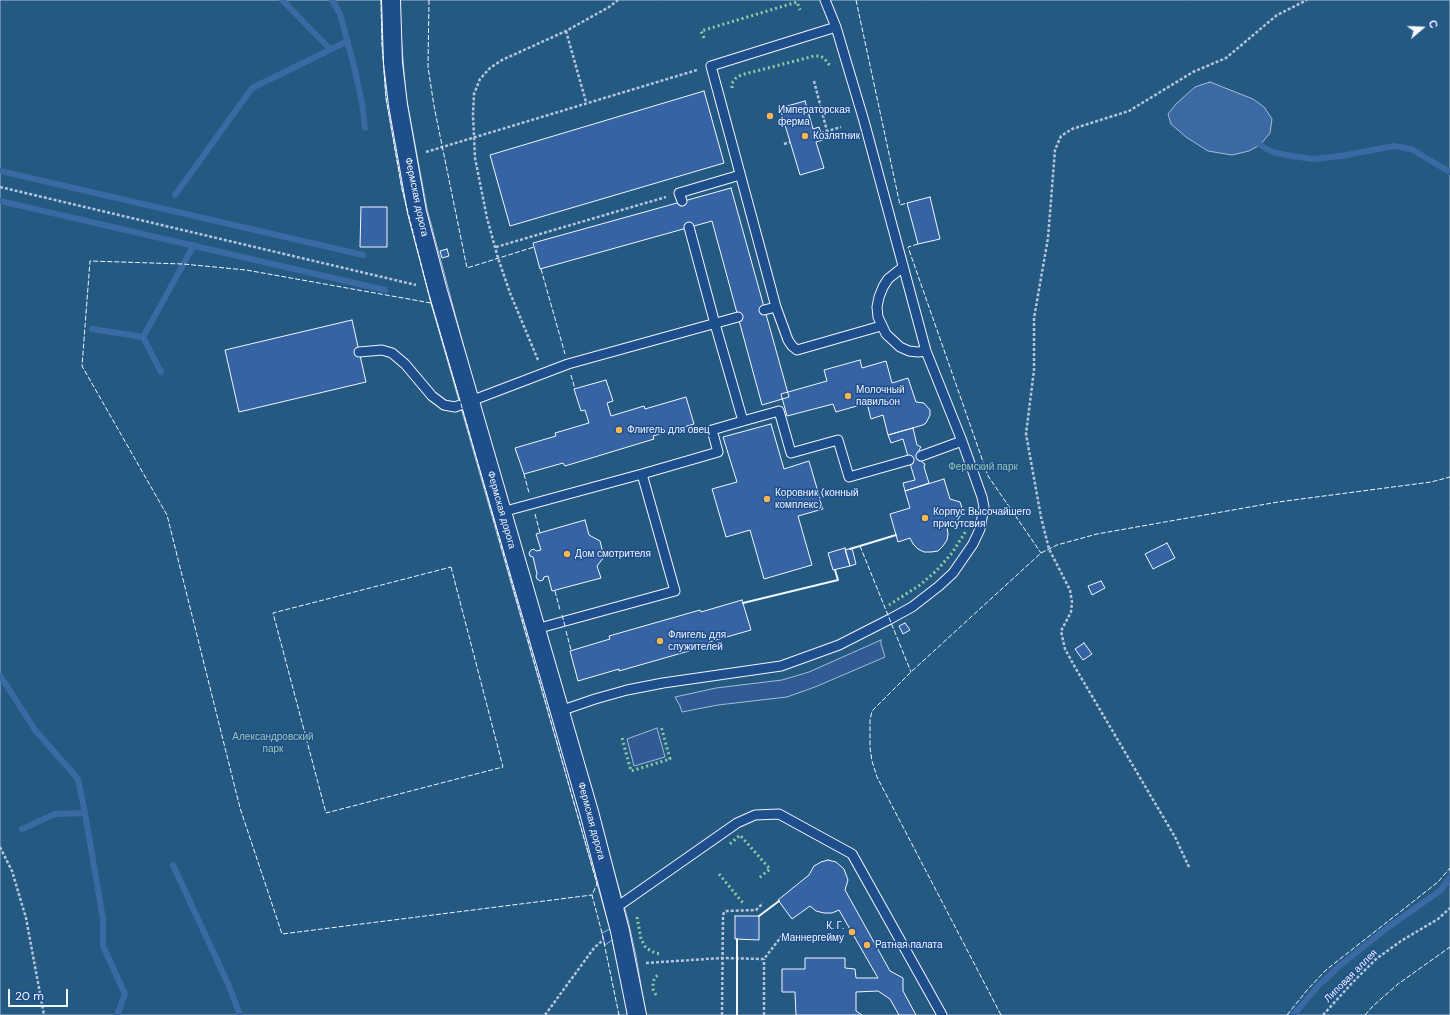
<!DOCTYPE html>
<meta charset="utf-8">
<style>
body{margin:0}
#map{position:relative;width:1450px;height:1015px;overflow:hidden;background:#1f4e8c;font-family:"DM Sans",sans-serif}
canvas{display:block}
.north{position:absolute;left:1402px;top:8px;width:40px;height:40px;-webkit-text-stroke:3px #1f4e8c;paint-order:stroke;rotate:71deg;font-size:11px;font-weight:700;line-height:16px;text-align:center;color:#f2f6ff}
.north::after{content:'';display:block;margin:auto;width:14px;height:18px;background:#f2f6ff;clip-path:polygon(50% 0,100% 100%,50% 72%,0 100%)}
.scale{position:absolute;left:8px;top:989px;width:60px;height:18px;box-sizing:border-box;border:2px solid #f2f6ff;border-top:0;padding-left:5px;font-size:12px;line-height:14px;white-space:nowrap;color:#f2f6ff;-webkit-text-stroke:3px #1f4e8c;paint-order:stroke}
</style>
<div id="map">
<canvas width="1450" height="1015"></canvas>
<div class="north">С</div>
<div class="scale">20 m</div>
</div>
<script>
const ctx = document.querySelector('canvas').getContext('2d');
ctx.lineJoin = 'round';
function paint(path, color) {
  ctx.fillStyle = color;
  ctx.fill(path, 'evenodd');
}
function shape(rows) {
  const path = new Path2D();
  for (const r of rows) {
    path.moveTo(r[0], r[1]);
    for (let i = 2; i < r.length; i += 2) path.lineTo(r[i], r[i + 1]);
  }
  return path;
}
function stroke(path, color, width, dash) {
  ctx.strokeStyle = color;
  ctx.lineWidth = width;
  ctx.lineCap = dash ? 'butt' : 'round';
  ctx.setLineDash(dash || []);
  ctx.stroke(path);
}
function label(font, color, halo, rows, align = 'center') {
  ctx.font = font + ' "DM Sans",sans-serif';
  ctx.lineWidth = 3;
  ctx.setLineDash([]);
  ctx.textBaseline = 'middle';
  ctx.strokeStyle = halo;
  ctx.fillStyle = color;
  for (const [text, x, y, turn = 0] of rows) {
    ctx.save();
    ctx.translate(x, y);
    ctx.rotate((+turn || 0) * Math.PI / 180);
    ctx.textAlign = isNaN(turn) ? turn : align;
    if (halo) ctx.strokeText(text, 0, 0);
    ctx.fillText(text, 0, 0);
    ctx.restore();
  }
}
const green = shape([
 [0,0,381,0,382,44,386,98,402,189,431,303,610,929,602,933,605,945,612,940,624,994,628,1015,0,1015,0,0],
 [400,0,1450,0,1450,1015,646,1015,636,956,628,920,473,381,427,209,406,96,400,22,400,0]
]);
paint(green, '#245a82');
stroke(green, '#a8bbd7', 1);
const parking = shape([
 [881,640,881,644,885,657,815,687,787,697,718,705,682,712,680,706,675,697,716,688,782,680,809,672,881,640],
 [657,728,665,757,634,766,627,739,657,728]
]);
paint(parking, '#305b95');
stroke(parking, '#a8bbd7', 1);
const water = shape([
 [1210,82,1253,99,1264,107,1272,119,1270,133,1260,145,1249,151,1232,155,1208,151,1186,137,1171,124,1168,114,1177,103,1195,87,1210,82]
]);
paint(water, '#3b69a3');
stroke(water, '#a8bbd7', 1);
stroke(shape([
 [282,0,330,49],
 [332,0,340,14,355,70,362,103,365,128],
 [1260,145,1272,152,1291,156,1314,159,1341,156,1394,146,1411,149,1450,172],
 [0,171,363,255],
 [175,195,252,88,348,41],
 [0,201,385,290],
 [92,329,143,337],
 [161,372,143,337,194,245],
 [0,676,7,686,35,730,78,779,85,813,103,919,103,946,125,994,117,1015],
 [22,829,55,814,85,813],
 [173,865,229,986,240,1015],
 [1293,1015,1319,985,1337,968,1387,928,1441,890,1450,877]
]), '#3b69a3', 6);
const building = shape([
 [704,91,724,163,510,226,490,155,704,91],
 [805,101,813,129,819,127,823,140,816,142,824,168,800,175,780,108,805,101],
 [731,188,789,397,762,405,712,221,540,269,533,243,731,188],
 [930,197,940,239,918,244,907,203,930,197],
 [361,207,387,207,387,247,360,247,361,207],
 [447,249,449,256,442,258,440,251,447,249],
 [352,320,366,382,239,412,225,350,352,320],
 [860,360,862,368,886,361,892,383,908,378,916,402,924,403,930,410,930,415,926,423,923,425,888,435,883,415,871,419,867,403,836,412,833,404,787,416,781,394,827,381,824,370,860,360],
 [606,380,613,401,607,403,611,416,644,406,645,409,686,397,694,424,653,436,654,439,565,466,563,463,524,474,515,448,556,436,555,433,589,423,585,410,581,411,574,389,606,380],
 [771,424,784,469,809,461,823,509,798,516,812,565,764,579,750,530,726,537,712,489,737,482,723,437,771,424],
 [913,428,917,445,921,447,919,450,922,462,925,464,924,467,929,483,905,491,903,483,915,480,909,460,903,439,891,443,888,435,913,428],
 [944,479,950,499,960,502,963,511,957,521,958,524,947,527,948,534,947,540,943,546,938,551,931,552,924,552,918,549,913,544,910,538,898,542,890,514,910,508,905,491,944,479],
 [585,520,589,535,600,541,604,557,597,566,601,578,552,591,548,576,544,577,543,580,540,581,537,579,536,576,537,574,533,557,530,556,529,553,531,550,534,549,536,551,541,550,536,534,585,520],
 [1167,543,1175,558,1153,569,1145,554,1167,543],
 [845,548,850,566,833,570,828,553,845,548],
 [852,548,856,564,850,566,845,550,852,548],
 [1101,581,1105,588,1092,595,1088,586,1101,581],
 [742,600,751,630,709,642,710,645,619,671,619,669,578,681,570,651,610,639,609,636,700,610,701,612,742,600],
 [905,623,910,630,903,634,899,626,905,623],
 [1084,643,1092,654,1083,660,1075,649,1084,643],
 [828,860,836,862,844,869,848,880,845,890,890,971,903,978,903,991,916,1015,899,1015,890,999,878,991,856,992,856,1011,862,1015,796,1015,795,992,782,992,782,969,805,969,805,958,845,958,845,968,855,969,856,978,878,978,839,910,832,913,824,913,816,911,810,906,792,919,778,900,809,875,814,866,821,862,828,860],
 [735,916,759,916,759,940,735,939,735,916]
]);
paint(building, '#3563a3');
stroke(building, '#f2f6ff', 1);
const service = shape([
 [836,27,711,66,776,307,788,340,792,346,797,350,881,326],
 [682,201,679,193,740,175],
 [903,267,888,279,883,287,879,297,877,307,878,317,886,334,900,347,909,351,918,352,926,351],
 [764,310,776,307],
 [359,352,382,350,392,353,405,364,432,396,444,405,455,407,568,364,738,317],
 [743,421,779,411,791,453,838,440,849,477,909,460],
 [921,456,962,441],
 [642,474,718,452,712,430,743,421,715,324,689,227],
 [502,512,642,474,675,591,536,629],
 [560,711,595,699,627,690,663,683,781,666,839,645,890,619,912,607,939,586,953,573,973,544,980,529,984,507,982,497,962,441,926,351,864,121,836,27,825,0],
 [614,909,737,823,755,815,779,814,852,854,942,1015]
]);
const minor = shape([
 [391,0,393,63,398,105,417,212,437,288,589,812,620,931,637,1015]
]);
stroke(service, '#f2f6ff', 11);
stroke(minor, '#f2f6ff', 20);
stroke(shape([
 [566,31,586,102],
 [814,81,827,131],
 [821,133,841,127],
 [784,144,790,142],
 [426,152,697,70],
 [0,187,416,285],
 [496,247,666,197],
 [538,360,510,293,498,258,487,218,475,158,473,115,474,94,480,79,490,68,502,60,566,31,609,7,618,0],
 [0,847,12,871,26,918,44,1015],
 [1189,867,1175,837,1076,669,1065,649,1061,631,1071,612,1072,602,1070,590,1049,549,1041,517,1026,434,1034,370,1034,318,1048,238,1055,150,1061,136,1072,129,1129,111,1193,72,1226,58,1277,15,1307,0],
 [646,963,722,958,764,959,784,933],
 [545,1015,594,948,603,940],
 [722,1015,723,916,724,912,727,911,756,910,763,903],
 [764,1015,764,959],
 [1323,1015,1352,983,1376,959,1401,941,1438,919,1450,908]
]), '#b3c4dc', 2.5, [3, 2]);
stroke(service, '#1f4e8c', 9);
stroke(minor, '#1f4e8c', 18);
stroke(shape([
 [704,38,701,31,797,2,800,10],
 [732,88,732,83,736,78,741,75,814,56,820,56,824,58,831,67],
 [889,605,920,585,937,570,952,553,966,531],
 [622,738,631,771,670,759,661,726],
 [730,844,740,835,770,869,759,878],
 [719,874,743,903],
 [637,917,641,939,646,948,655,953,661,954],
 [656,995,653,989,653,982,655,977,660,974]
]), '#97c8a6', 3, [2, 3]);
stroke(shape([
 [381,0,382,44,386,98,402,189,431,303,461,404,597,884,592,895,602,933,619,1015],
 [429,0,428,67,434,106,467,268,534,247],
 [856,0,900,205,907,203],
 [918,244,908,247,988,476,1041,553],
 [541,269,565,354],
 [431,303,246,270,183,264,90,261,82,366,167,515,240,808,282,934,592,895],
 [571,375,575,389],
 [524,474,529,493],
 [535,514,540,533],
 [860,546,911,672],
 [451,567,503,767,326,813,273,613,451,567],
 [555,591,560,610],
 [562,615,565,626],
 [566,631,571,650],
 [1001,1015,877,777,872,761,870,748,870,720,872,711,911,672,1041,553,1057,545,1097,534,1278,502,1431,482,1450,477],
 [1287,1015,1308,989,1326,970,1438,882,1450,868],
 [1365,1015,1373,1006,1398,984,1450,947]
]), '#f2f6ff', 1, [5, 2]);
stroke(shape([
 [850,549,896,535],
 [743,603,838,580,835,570],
 [759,916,779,901],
 [737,1015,737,939]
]), '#f2f6ff', 2);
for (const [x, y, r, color] of [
 [770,116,4,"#ffb74d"],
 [805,136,4,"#ffb74d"],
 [848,396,4,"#ffb74d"],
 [619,430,4,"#ffb74d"],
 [767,499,4,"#ffb74d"],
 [925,518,4,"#ffb74d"],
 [567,554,4,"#ffb74d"],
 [660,641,4,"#ffb74d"],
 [852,932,4,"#ffb74d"],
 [867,945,4,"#ffb74d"]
]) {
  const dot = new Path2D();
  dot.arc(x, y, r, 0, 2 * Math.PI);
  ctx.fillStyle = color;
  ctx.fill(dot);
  stroke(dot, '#1f4e8c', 1.5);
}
label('10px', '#f2f6ff', '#1f4e8c', [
 ["Императорская",778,110],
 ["ферма",778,122],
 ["Козлятник",813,136],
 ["Молочный",856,390],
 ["павильон",856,402],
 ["Флигель для овец",627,430],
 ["Коровник (конный",775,493],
 ["комплекс)",775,505],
 ["Корпус Высочайшего",933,512],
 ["присутсвия",933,524],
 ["Дом смотрителя",575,554],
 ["Флигель для",668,635],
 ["служителей",668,647],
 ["К. Г.",844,926,"right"],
 ["Маннергейму",844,938,"right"],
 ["Ратная палата",875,945]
], 'left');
label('10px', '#f2f6ff', '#1f4e8c', [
 ["Фермская дорога",416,197,78],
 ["Фермская дорога",501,510,74],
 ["Фермская дорога",591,821,75],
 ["Липовая аллея",1351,976,-45]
]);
label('10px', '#97c8a6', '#1f4e8c', [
 ["Фермский парк",983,467],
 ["Александровский",273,737],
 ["парк",273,749]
]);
</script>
